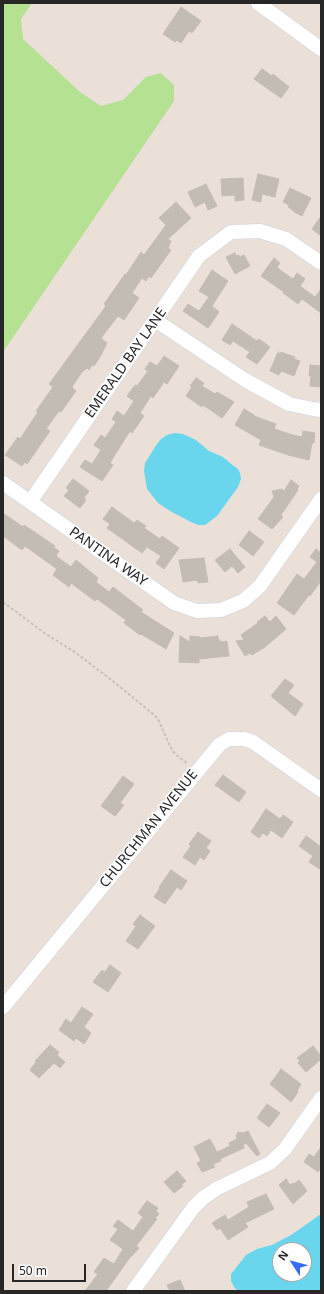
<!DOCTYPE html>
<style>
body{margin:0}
#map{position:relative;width:324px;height:1294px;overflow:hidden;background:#eae0d8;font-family:"Noto Sans",sans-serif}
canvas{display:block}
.frame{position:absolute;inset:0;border:4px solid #272727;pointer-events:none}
.north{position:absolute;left:272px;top:1242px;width:40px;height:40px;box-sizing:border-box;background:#fff;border:1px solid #a9a9a9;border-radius:50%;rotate:306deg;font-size:11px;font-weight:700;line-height:16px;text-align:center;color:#272727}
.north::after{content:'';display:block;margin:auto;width:14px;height:18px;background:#356bf9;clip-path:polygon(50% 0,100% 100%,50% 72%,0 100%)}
.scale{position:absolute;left:12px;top:1264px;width:74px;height:18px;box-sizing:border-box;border:2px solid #272727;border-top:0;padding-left:5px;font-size:12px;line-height:14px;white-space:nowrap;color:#272727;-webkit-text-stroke:3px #fff;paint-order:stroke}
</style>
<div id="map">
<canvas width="324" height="1294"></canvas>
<div class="frame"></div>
<div class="north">N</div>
<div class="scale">50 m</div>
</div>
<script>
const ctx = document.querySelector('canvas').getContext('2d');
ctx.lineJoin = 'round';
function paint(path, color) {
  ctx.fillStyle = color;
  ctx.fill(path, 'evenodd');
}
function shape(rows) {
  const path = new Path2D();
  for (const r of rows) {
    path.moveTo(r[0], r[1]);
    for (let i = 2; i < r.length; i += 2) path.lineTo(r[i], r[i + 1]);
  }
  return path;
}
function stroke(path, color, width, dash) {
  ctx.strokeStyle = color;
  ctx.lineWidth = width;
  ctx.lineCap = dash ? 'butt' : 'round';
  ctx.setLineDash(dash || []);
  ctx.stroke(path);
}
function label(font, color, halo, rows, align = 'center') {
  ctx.font = font + ' "Noto Sans",sans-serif';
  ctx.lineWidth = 3.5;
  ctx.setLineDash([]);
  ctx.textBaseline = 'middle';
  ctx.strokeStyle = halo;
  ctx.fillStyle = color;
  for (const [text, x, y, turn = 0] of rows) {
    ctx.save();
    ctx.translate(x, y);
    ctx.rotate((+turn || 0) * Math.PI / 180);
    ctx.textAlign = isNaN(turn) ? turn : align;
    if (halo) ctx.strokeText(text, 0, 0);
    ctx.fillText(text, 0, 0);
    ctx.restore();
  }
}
paint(shape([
 [3,3,32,3,21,19,23,39,80,92,101,106,123,100,146,77,161,73,174,85,174,101,3,352]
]), '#b5e193');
paint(shape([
 [175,433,183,434,196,440,209,451,223,457,230,463,238,469,240,473,241,479,238,487,217,516,205,525,198,525,191,522,170,511,158,503,147,489,144,471,145,463,157,444,161,439,167,435],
 [321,1214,321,1291,238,1291,234,1287,231,1281,231,1274,246,1255,257,1249,272,1245,291,1235],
 [280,1250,304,1250,304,1274,280,1274]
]), '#69d6ee');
const building = shape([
 [181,7,201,21,192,33,189,31,181,43,177,40,175,42,163,34,181,7],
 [262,69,272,76,273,74,289,87,281,98,254,79,262,69],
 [258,174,279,179,275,197,262,194,261,202,252,200,258,174],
 [243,178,244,200,235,201,235,195,222,196,221,179,243,178],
 [206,184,217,206,208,210,205,202,195,207,188,192,206,184],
 [290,188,311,198,302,216,294,212,294,211,288,207,289,205,283,202,290,188],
 [176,202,191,218,168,239,171,241,168,248,171,250,151,278,149,276,146,281,142,278,132,293,139,298,124,320,118,316,101,338,107,343,100,357,94,366,92,365,89,370,87,368,82,372,72,387,76,391,61,412,59,411,46,429,50,431,27,464,25,462,22,466,5,455,18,437,20,439,38,412,36,411,53,387,49,384,106,306,104,304,125,274,126,275,141,252,144,255,166,225,159,218,176,202],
 [321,216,321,236,312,229,321,216],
 [235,253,236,256,239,255,240,257,244,255,250,266,235,274,226,257,235,253],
 [274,258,280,263,277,267,280,270,293,279,297,273,305,279,300,286,315,297,321,289,321,313,302,299,298,304,283,293,284,292,261,276,274,258],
 [212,270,228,281,212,306,219,312,208,328,183,311,188,304,199,311,209,297,199,291,212,270],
 [232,324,257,341,259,339,270,347,257,364,246,357,250,352,233,341,230,345,222,340,232,324],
 [278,352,280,354,281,352,295,357,294,359,300,361,294,376,281,371,279,375,270,371,278,352],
 [164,356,179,366,167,384,164,382,153,398,151,396,140,413,144,416,132,433,130,431,118,450,110,463,113,465,102,481,80,467,85,460,92,464,101,450,94,445,101,435,105,438,116,422,112,419,117,411,124,416,134,401,127,396,135,385,137,386,148,371,145,369,150,362,157,366,164,356],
 [310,365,321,366,321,387,310,386,311,376,309,376,310,365],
 [196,378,204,383,202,386,215,394,217,392,234,402,222,418,203,405,202,407,186,396,192,387,190,386,196,378],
 [244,409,254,415,254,416,276,424,274,429,293,435,302,437,303,431,315,433,314,443,312,443,309,460,288,455,259,445,261,440,235,425,244,409],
 [73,479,89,491,84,498,86,500,80,508,64,496,69,490,66,488,73,479],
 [291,480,299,486,297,489,298,490,281,515,283,517,272,529,258,519,274,497,272,491,282,489,284,491,291,480],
 [112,507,134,523,137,520,146,526,144,528,160,539,162,536,179,548,164,569,156,563,161,556,147,547,142,553,107,528,110,524,103,519,112,507],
 [3,513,23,527,24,525,55,546,54,548,59,551,56,556,71,567,76,560,98,578,96,582,109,592,113,587,143,610,141,612,174,633,166,649,141,634,140,635,124,623,126,620,97,599,95,601,71,583,69,587,53,575,57,569,25,546,22,550,3,536,3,513],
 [249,531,264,542,253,556,239,545,249,531],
 [230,549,245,567,238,573,232,566,225,572,215,560,230,549],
 [316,549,321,553,321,581,310,596,309,595,294,615,277,603,297,574,304,579,317,562,310,557,316,549],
 [204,558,208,582,198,583,197,580,183,582,179,560,204,558],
 [265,616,270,622,276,616,286,629,265,647,252,655,250,653,245,656,236,641,244,640,241,635,258,623,257,622,265,616],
 [180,636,190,642,190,636,200,637,200,638,218,636,218,640,220,640,220,642,227,641,229,656,199,659,199,663,179,662,180,636],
 [285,679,294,685,288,693,303,704,295,716,271,696,285,679],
 [223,775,246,792,239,802,215,785,223,775],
 [123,776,134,784,120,803,124,805,115,816,101,806,123,776],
 [266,809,280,819,283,815,293,822,282,838,271,830,267,836,263,833,259,838,251,832,266,809],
 [198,832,211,841,206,848,210,851,204,860,200,857,195,865,183,857,191,846,189,844,198,832],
 [306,836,320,846,321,845,321,870,309,862,313,856,299,846,306,836],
 [171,870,187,881,181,890,177,887,165,904,154,897,160,888,159,887,171,870],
 [140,915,155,926,138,949,126,941,136,926,133,924,140,915],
 [110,965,121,973,108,992,93,982,102,970,105,972,110,965],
 [82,1007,93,1014,84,1027,91,1033,84,1044,76,1038,74,1041,59,1030,66,1019,71,1023,82,1007],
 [50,1045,59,1052,57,1055,65,1062,60,1068,54,1063,39,1078,30,1070,36,1062,35,1061,50,1045],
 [313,1046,321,1056,321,1059,306,1072,298,1063,300,1061,297,1058,313,1046],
 [281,1069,301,1084,297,1091,298,1092,291,1102,270,1084,281,1069],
 [267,1104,280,1113,269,1127,257,1118,267,1104],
 [248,1131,260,1154,257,1156,246,1143,243,1145,244,1148,220,1159,221,1161,213,1164,215,1167,202,1172,197,1163,201,1161,194,1147,210,1139,217,1152,230,1146,229,1143,237,1139,236,1136,238,1132,243,1133,248,1131],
 [321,1147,321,1168,318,1172,304,1162,309,1154,314,1157,321,1147],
 [177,1171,186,1181,181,1185,183,1186,174,1193,164,1182,177,1171],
 [286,1179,290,1185,293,1183,294,1184,299,1180,307,1191,293,1204,279,1185,286,1179],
 [266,1194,274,1209,245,1223,248,1227,228,1240,220,1228,217,1230,212,1223,225,1215,228,1220,249,1207,247,1202,266,1194],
 [147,1201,158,1208,156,1211,159,1214,155,1218,157,1219,136,1246,139,1248,132,1256,131,1256,106,1291,85,1291,98,1274,94,1272,104,1258,114,1264,123,1249,110,1240,118,1229,113,1226,118,1220,133,1231,143,1217,138,1213,147,1201],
 [180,1280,185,1291,170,1291,167,1285,180,1280]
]);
paint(building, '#c2bcb4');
stroke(building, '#c5bcb2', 1);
const minor = shape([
 [258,3,321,49],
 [155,320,245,380,289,404,313,409,321,410],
 [3,483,174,603,197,611,221,610,243,601,260,586,321,499],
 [30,502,199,256,231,232,260,231,286,239,321,263],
 [3,1007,220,744,229,739,244,739,253,742,321,790],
 [133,1291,193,1208,203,1198,216,1189,270,1163,285,1149,321,1098]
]);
stroke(minor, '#cdd2e0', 15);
stroke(shape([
 [3,602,43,632,76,653,114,682,153,714,158,719,170,746,175,754,188,764]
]), '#c3c3c3', 2, [3, 2]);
stroke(minor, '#fff', 14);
label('14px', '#272727', '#fff', [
 ["EMERALD BAY LANE",126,363,-55],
 ["PANTINA WAY",108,557,35],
 ["CHURCHMAN AVENUE",149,829,-51]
]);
</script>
